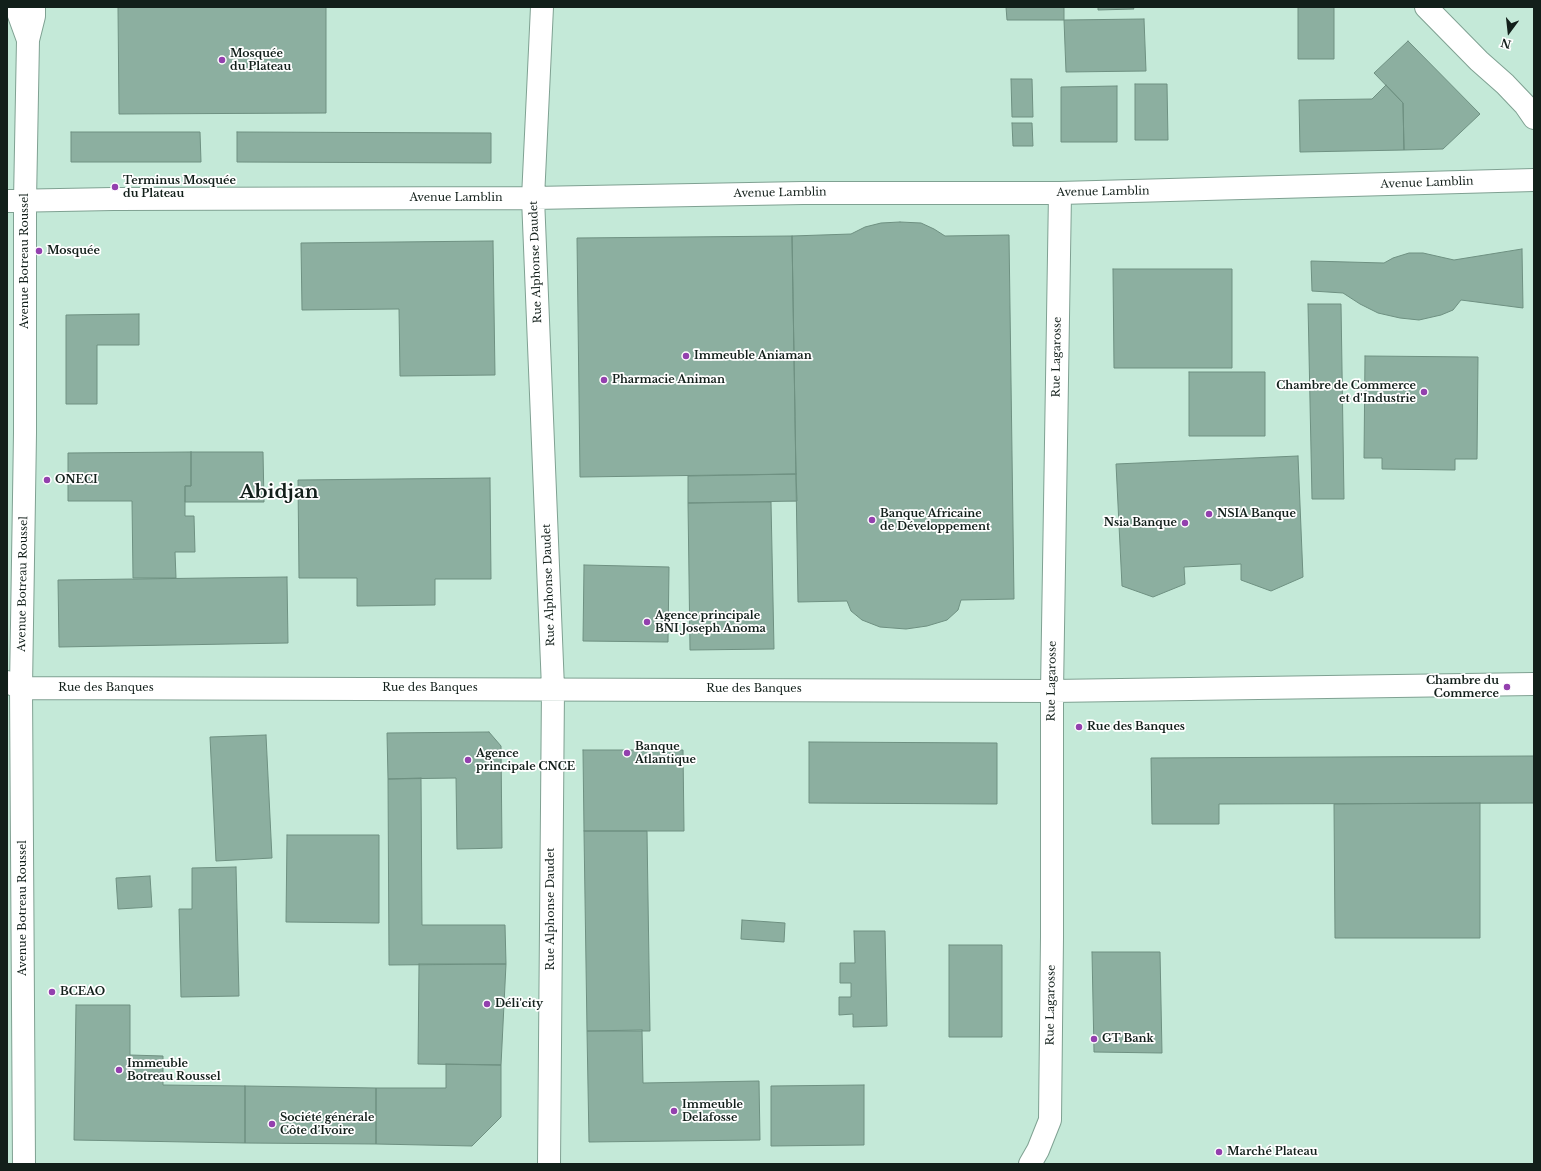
<!DOCTYPE html>
<meta charset="utf-8">
<style>
body{margin:0}
#map{position:relative;width:1541px;height:1171px;overflow:hidden;background:#c4e9d8;font-family:"Libre Baskerville",serif}
canvas{display:block}
.frame{position:absolute;inset:0;border:8px solid #121f1a;pointer-events:none}
.north{position:absolute;left:1489px;top:12px;width:40px;height:40px;-webkit-text-stroke:3px #fff;paint-order:stroke;rotate:195deg;font-size:11px;font-weight:700;line-height:16px;text-align:center;color:#121f1a}
.north::after{content:'';display:block;margin:auto;width:14px;height:18px;background:#121f1a;clip-path:polygon(50% 0,100% 100%,50% 72%,0 100%)}
</style>
<div id="map">
<canvas width="1541" height="1171"></canvas>
<div class="frame"></div>
<div class="north">N</div>
</div>
<script>
const ctx = document.querySelector('canvas').getContext('2d');
ctx.lineJoin = 'round';
function paint(path, color) {
  ctx.fillStyle = color;
  ctx.fill(path, 'evenodd');
}
function shape(rows) {
  const path = new Path2D();
  for (const r of rows) {
    path.moveTo(r[0], r[1]);
    for (let i = 2; i < r.length; i += 2) path.lineTo(r[i], r[i + 1]);
  }
  return path;
}
function stroke(path, color, width, dash) {
  ctx.strokeStyle = color;
  ctx.lineWidth = width;
  ctx.lineCap = dash ? 'butt' : 'round';
  ctx.setLineDash(dash || []);
  ctx.stroke(path);
}
function label(font, color, halo, rows, align = 'center') {
  ctx.font = font + ' "Libre Baskerville",serif';
  ctx.lineWidth = 3.5;
  ctx.setLineDash([]);
  ctx.textBaseline = 'middle';
  ctx.strokeStyle = halo;
  ctx.fillStyle = color;
  for (const [text, x, y, turn = 0] of rows) {
    ctx.save();
    ctx.translate(x, y);
    ctx.rotate((+turn || 0) * Math.PI / 180);
    ctx.textAlign = isNaN(turn) ? turn : align;
    if (halo) ctx.strokeText(text, 0, 0);
    ctx.fillText(text, 0, 0);
    ctx.restore();
  }
}
const building = shape([
 [118,7,326,7,326,113,119,114,118,7],
 [1006,7,1064,7,1064,20,1007,20,1006,7],
 [1098,7,1133,7,1134,9,1098,10,1098,7],
 [1298,7,1334,7,1334,59,1298,59,1298,7],
 [1144,19,1146,71,1066,72,1064,20,1144,19],
 [1408,41,1480,114,1443,149,1404,150,1403,103,1374,73,1408,41],
 [1011,79,1032,79,1033,117,1012,117,1011,79],
 [1135,84,1167,84,1168,140,1135,140,1135,84],
 [1386,85,1403,103,1404,150,1300,152,1299,100,1372,99,1386,85],
 [1117,86,1117,142,1061,142,1061,87,1117,86],
 [1012,123,1032,123,1033,146,1013,146,1012,123],
 [71,132,200,132,201,162,71,162,71,132],
 [237,132,491,133,491,163,237,162,237,132],
 [900,222,921,223,934,229,945,236,1009,235,1014,599,961,600,958,610,947,620,927,626,906,629,880,627,862,620,851,611,847,601,798,602,792,236,851,234,865,227,881,223,900,222],
 [792,236,796,474,580,477,577,238,792,236],
 [493,241,495,375,400,376,399,309,302,310,301,243,493,241],
 [1522,249,1523,308,1461,300,1453,310,1441,315,1419,320,1400,318,1378,313,1360,304,1343,293,1312,291,1311,261,1384,263,1393,258,1409,253,1423,253,1454,260,1522,249],
 [1113,269,1232,269,1232,368,1114,368,1113,269],
 [1308,304,1341,304,1344,499,1312,499,1308,304],
 [139,314,139,345,97,345,97,404,66,404,66,315,139,314],
 [1365,356,1478,357,1477,459,1455,459,1455,470,1382,469,1382,458,1364,458,1365,356],
 [1189,372,1265,372,1265,436,1189,436,1189,372],
 [191,452,191,486,185,486,185,516,194,516,195,552,175,552,176,578,133,578,132,501,68,501,68,453,191,452],
 [191,452,263,452,264,502,185,502,185,486,191,486,191,452],
 [1298,456,1303,577,1271,591,1241,580,1241,564,1184,567,1185,584,1153,597,1122,586,1116,464,1298,456],
 [796,474,797,501,688,503,688,476,796,474],
 [490,478,491,579,435,579,435,605,357,606,357,578,299,578,298,480,490,478],
 [771,502,774,649,690,650,688,503,771,502],
 [584,565,669,567,668,642,583,641,584,565],
 [287,577,288,643,59,647,58,580,287,577],
 [489,732,501,746,502,848,457,849,456,778,388,779,387,733,489,732],
 [266,735,272,858,216,861,210,737,266,735],
 [809,742,997,743,997,804,809,803,809,742],
 [583,750,683,750,684,831,584,831,583,750],
 [1534,756,1534,803,1219,804,1219,824,1152,824,1151,758,1534,756],
 [421,778,422,925,505,925,506,964,389,965,388,779,421,778],
 [1480,803,1480,938,1335,938,1334,804,1480,803],
 [584,831,647,831,650,1031,587,1031,584,831],
 [287,835,379,835,379,923,286,922,287,835],
 [236,867,239,996,181,997,179,909,192,909,192,868,236,867],
 [150,876,152,907,118,909,116,878,150,876],
 [742,920,785,923,784,942,741,939,742,920],
 [854,931,885,931,887,1026,853,1027,853,1014,839,1015,839,997,851,997,851,983,840,983,840,963,855,963,854,931],
 [949,945,1002,945,1002,1037,949,1037,949,945],
 [1092,952,1160,952,1162,1053,1094,1052,1092,952],
 [419,964,506,964,501,1065,418,1064,419,964],
 [76,1005,130,1005,130,1055,163,1056,163,1085,245,1086,245,1143,74,1140,76,1005],
 [642,1030,643,1083,759,1081,760,1140,589,1142,587,1031,642,1030],
 [446,1064,501,1065,501,1117,472,1146,376,1144,376,1088,446,1088,446,1064],
 [864,1085,864,1145,771,1146,771,1086,864,1085],
 [245,1086,376,1088,376,1144,245,1143,245,1086]
]);
paint(building, '#8cafa0');
stroke(building, '#6e9081', 1);
const minor = shape([
 [16,7,28,40,25,201,25,433,21,688,24,1164],
 [542,7,533,198,553,688,549,1164],
 [1426,7,1479,61,1505,84,1525,105,1534,118],
 [28,40,34,16,34,7],
 [7,201,113,199,533,198,803,193,1060,193,1534,180],
 [7,682,21,688,1052,691,1534,684],
 [1030,1164,1038,1150,1050,1120,1052,937,1052,691,1060,193]
]);
stroke(minor, '#7fa192', 24);
stroke(minor, '#fff', 22);
for (const [x, y, r, color] of [
 [222,60,4,"#9340ae"],
 [115,187,4,"#9340ae"],
 [39,251,4,"#9340ae"],
 [686,356,4,"#9340ae"],
 [604,380,4,"#9340ae"],
 [1424,392,4,"#9340ae"],
 [47,480,4,"#9340ae"],
 [1209,514,4,"#9340ae"],
 [872,520,4,"#9340ae"],
 [1185,523,4,"#9340ae"],
 [647,622,4,"#9340ae"],
 [1507,687,4,"#9340ae"],
 [1079,727,4,"#9340ae"],
 [627,753,4,"#9340ae"],
 [468,760,4,"#9340ae"],
 [52,992,4,"#9340ae"],
 [487,1004,4,"#9340ae"],
 [1094,1039,4,"#9340ae"],
 [119,1070,4,"#9340ae"],
 [674,1111,4,"#9340ae"],
 [272,1124,4,"#9340ae"],
 [1219,1152,4,"#9340ae"]
]) {
  const dot = new Path2D();
  dot.arc(x, y, r, 0, 2 * Math.PI);
  ctx.fillStyle = color;
  ctx.fill(dot);
  stroke(dot, '#fff', 1.5);
}
label('bold 11px', '#121f1a', '#fff', [
 ["Mosquée",230,54],
 ["du Plateau",230,67],
 ["Terminus Mosquée",123,181],
 ["du Plateau",123,194],
 ["Mosquée",47,251],
 ["Immeuble Aniaman",694,356],
 ["Pharmacie Animan",612,380],
 ["Chambre de Commerce",1416,386,"right"],
 ["et d'Industrie",1416,399,"right"],
 ["ONECI",55,480],
 ["Banque Africaine",880,514],
 ["de Développement",880,527],
 ["NSIA Banque",1217,514],
 ["Nsia Banque",1177,523,"right"],
 ["Agence principale",655,616],
 ["BNI Joseph Anoma",655,629],
 ["Chambre du",1499,681,"right"],
 ["Commerce",1499,694,"right"],
 ["Rue des Banques",1087,727],
 ["Banque",635,747],
 ["Atlantique",635,760],
 ["Agence",476,754],
 ["principale CNCE",476,767],
 ["BCEAO",60,992],
 ["Déli'city",495,1004],
 ["GT Bank",1102,1039],
 ["Immeuble",127,1064],
 ["Botreau Roussel",127,1077],
 ["Immeuble",682,1105],
 ["Delafosse",682,1118],
 ["Société générale",280,1118],
 ["Côte d’Ivoire",280,1131],
 ["Marché Plateau",1227,1152]
], 'left');
label('11px', '#121f1a', '#fff', [
 ["Avenue Lamblin",1427,183,-2],
 ["Avenue Lamblin",1103,192,-1],
 ["Avenue Lamblin",780,193,-1],
 ["Avenue Lamblin",456,198],
 ["Avenue Botreau Roussel",25,261,-90],
 ["Rue Alphonse Daudet",536,262,-92],
 ["Rue Lagarosse",1057,357,-89],
 ["Avenue Botreau Roussel",23,584,-89],
 ["Rue Alphonse Daudet",549,585,-92],
 ["Rue Lagarosse",1052,681,-89],
 ["Rue des Banques",106,688],
 ["Rue des Banques",430,688],
 ["Rue des Banques",754,689],
 ["Avenue Botreau Roussel",23,908,-90],
 ["Rue Alphonse Daudet",551,909,-90],
 ["Rue Lagarosse",1051,1005,-89]
]);
label('bold 19px', '#121f1a', '#fff', [
 ["Abidjan",279,493]
]);
</script>
